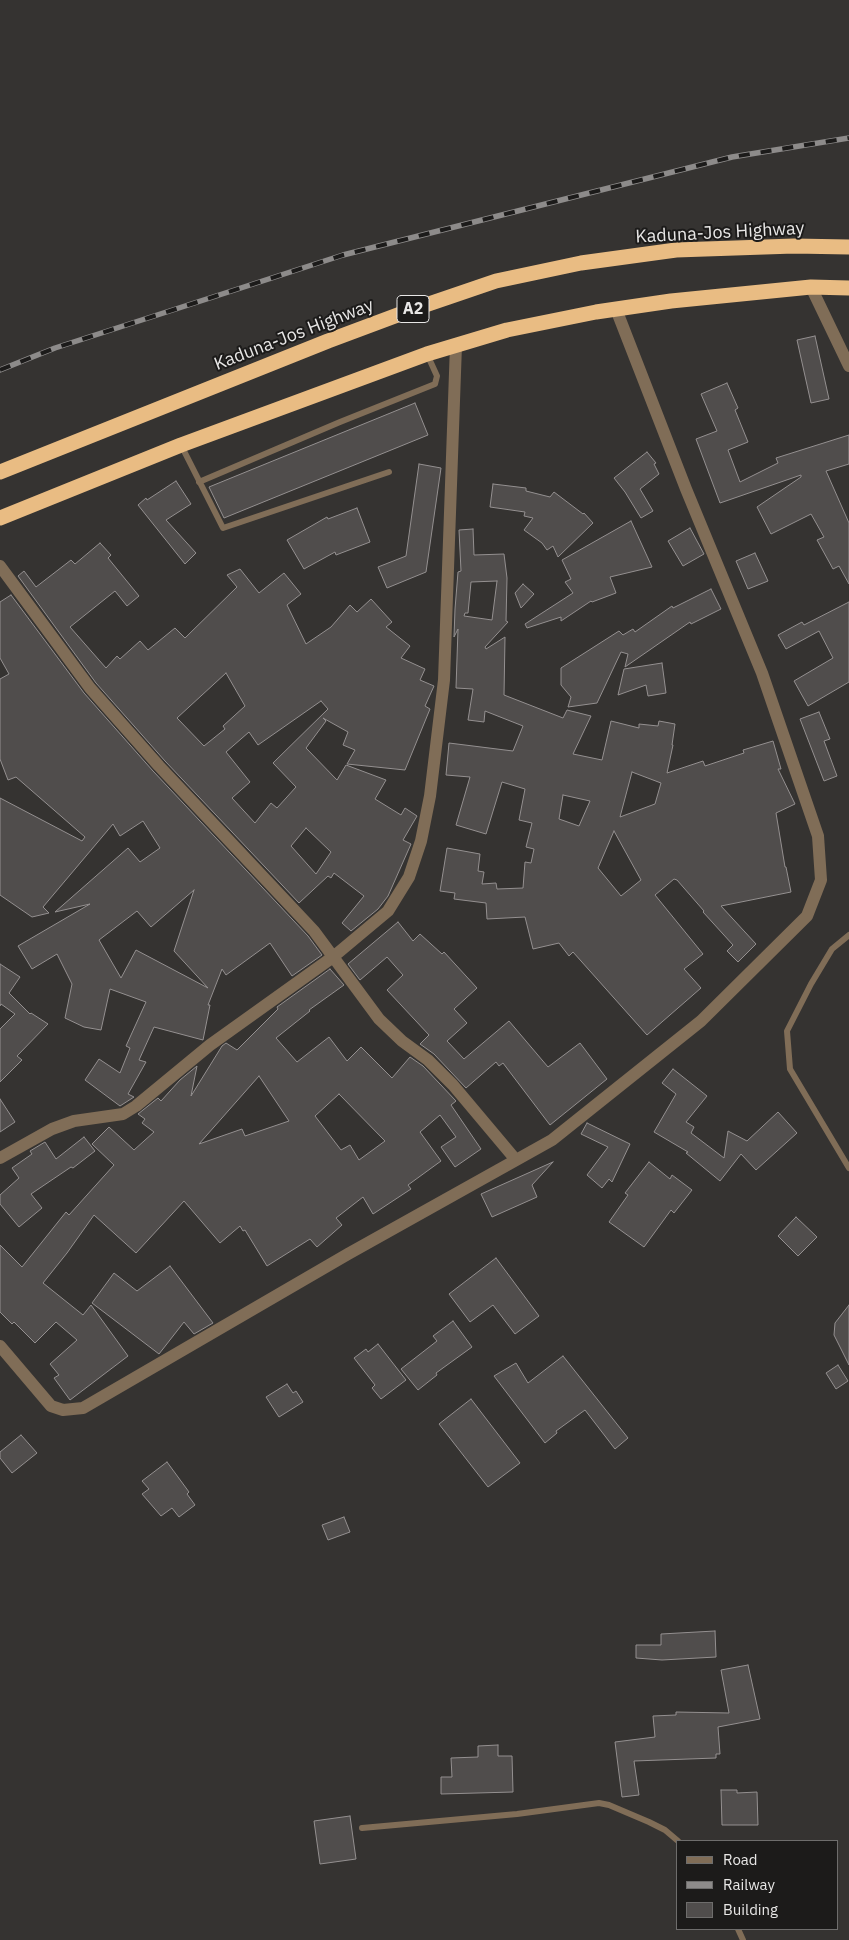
<!DOCTYPE html>
<style>
body{margin:0}
#map{position:relative;width:849px;height:1940px;overflow:hidden;background:#353331;font-family:"IBM Plex Sans",sans-serif}
canvas{display:block}
.legend{position:absolute;left:676px;top:1840px;width:162px;height:90px;box-sizing:border-box;background:#1c1b1a;border:1px solid #6e6d6c;margin:0;padding:6px 9px;list-style:none;font-size:15px;color:#e8e7e6}
.legend li{display:flex;align-items:center;gap:10px;height:25px}
.legend b{width:25px;border:1px solid #6e6d6c}
</style>
<div id="map">
<canvas width="849" height="1940"></canvas>
<ul class="legend">
<li><b style="height:6px;background:#806d57"></b>Road</li>
<li><b style="height:6px;background:#8d8b8a"></b>Railway</li>
<li><b style="height:14px;background:#504d4c"></b>Building</li>
</ul>
</div>
<script>
const ctx = document.querySelector('canvas').getContext('2d');
ctx.lineJoin = 'round';
function paint(path, color) {
  ctx.fillStyle = color;
  ctx.fill(path, 'evenodd');
}
function shape(rows) {
  const path = new Path2D();
  for (const r of rows) {
    path.moveTo(r[0], r[1]);
    for (let i = 2; i < r.length; i += 2) path.lineTo(r[i], r[i + 1]);
  }
  return path;
}
function stroke(path, color, width, dash) {
  ctx.strokeStyle = color;
  ctx.lineWidth = width;
  ctx.lineCap = dash ? 'butt' : 'round';
  ctx.setLineDash(dash || []);
  ctx.stroke(path);
}
function label(font, color, halo, rows, align = 'center') {
  ctx.font = font + ' "IBM Plex Sans",sans-serif';
  ctx.lineWidth = 4;
  ctx.setLineDash([]);
  ctx.textBaseline = 'middle';
  ctx.strokeStyle = halo;
  ctx.fillStyle = color;
  for (const [text, x, y, turn = 0] of rows) {
    ctx.save();
    ctx.translate(x, y);
    ctx.rotate((+turn || 0) * Math.PI / 180);
    ctx.textAlign = isNaN(turn) ? turn : align;
    if (halo) ctx.strokeText(text, 0, 0);
    ctx.fillText(text, 0, 0);
    ctx.restore();
  }
}
const building = shape([
 [815,336,829,399,811,403,797,340,815,336],
 [727,383,738,408,735,410,748,442,728,450,740,482,778,463,776,458,849,435,849,464,826,471,849,523,849,584,839,566,833,569,817,540,824,537,811,514,771,534,757,507,801,477,801,475,720,503,696,439,717,431,701,394,727,383],
 [415,403,428,435,224,518,209,487,415,403],
 [647,452,656,463,654,464,659,474,640,489,653,511,641,518,625,492,614,478,647,452],
 [419,464,441,468,426,572,387,588,378,567,406,556,419,464],
 [176,481,191,504,166,520,196,553,185,564,138,505,146,498,147,500,176,481],
 [493,484,526,488,526,491,550,497,554,492,583,514,584,513,593,523,558,557,553,546,547,550,542,543,524,530,533,518,524,516,525,512,490,507,493,484],
 [357,508,370,542,336,555,335,552,304,569,287,540,327,517,328,519,357,508],
 [631,521,652,567,610,577,616,593,592,602,591,601,561,621,561,617,527,628,525,624,573,593,565,582,571,579,562,560,631,521],
 [690,528,704,554,683,566,668,541,690,528],
 [473,529,474,555,504,554,507,578,506,621,508,622,485,647,486,649,505,637,504,695,563,718,567,710,591,716,573,754,602,760,611,721,639,728,639,724,658,726,659,721,675,724,672,745,673,745,667,773,703,761,705,766,744,753,743,750,773,741,781,769,778,769,795,804,776,813,785,867,786,867,791,892,721,906,756,944,738,962,727,951,733,945,703,912,704,911,677,880,674,879,655,895,703,954,684,969,701,988,647,1035,573,952,569,956,559,943,533,949,525,917,487,919,486,903,454,899,455,893,440,891,447,848,480,854,478,871,484,872,482,884,496,883,497,889,523,888,525,862,531,863,534,849,526,847,532,823,519,820,525,789,502,782,486,834,456,825,470,777,446,775,449,743,513,751,523,726,485,711,484,722,468,720,473,689,456,688,458,629,454,637,455,609,458,572,461,571,459,530,473,529],
 [497,581,492,620,464,616,465,613,468,613,471,582,497,581],
 [632,772,661,783,655,804,620,817,632,772],
 [563,795,590,801,579,826,559,819,563,795],
 [614,831,641,880,621,896,598,868,614,831],
 [100,543,111,555,108,558,139,596,127,606,115,591,70,627,106,668,117,656,120,659,140,641,148,650,175,628,185,638,237,587,227,575,240,569,259,593,284,573,301,594,287,605,306,644,331,627,350,605,357,612,371,599,392,622,386,627,410,646,401,658,425,669,420,680,434,686,425,706,430,709,405,770,347,764,355,750,343,745,348,732,323,718,326,721,306,748,337,780,346,765,386,780,375,799,401,815,405,808,417,816,403,840,411,844,388,896,378,909,351,931,342,923,364,896,334,873,331,878,328,876,299,903,165,761,96,683,18,576,24,571,36,587,71,560,75,564,100,543],
 [226,673,245,706,223,726,225,729,204,746,177,718,226,673],
 [321,701,328,709,273,763,296,787,277,808,271,803,255,823,232,798,250,782,226,752,249,732,258,745,321,701],
 [306,828,331,852,316,874,291,846,306,828],
 [755,553,768,581,748,589,736,561,755,553],
 [523,584,534,594,521,608,515,593,523,584],
 [711,589,721,609,691,624,690,622,625,667,628,654,621,652,597,703,568,707,571,697,561,685,561,668,619,631,623,635,633,629,635,632,672,606,673,608,711,589],
 [11,595,84,693,153,771,308,936,322,955,292,976,270,943,226,975,222,969,208,1005,210,1005,203,1040,154,1027,139,1060,146,1062,128,1094,134,1097,120,1106,85,1080,99,1059,120,1073,130,1048,126,1046,146,1002,110,989,101,1030,84,1027,65,1018,72,984,57,954,32,969,18,946,90,904,55,912,128,848,140,862,160,848,143,821,120,836,113,824,43,907,49,913,32,917,0,895,0,798,82,841,85,837,16,777,8,780,0,759,0,679,9,674,0,658,0,602,11,595],
 [194,890,174,951,208,988,136,950,121,978,99,940,137,911,151,927,194,890],
 [849,602,849,682,808,706,794,681,833,658,819,631,786,649,778,635,802,622,804,625,849,602],
 [662,663,666,693,648,696,646,685,618,695,624,669,662,663],
 [819,712,830,739,824,741,837,776,824,781,800,719,819,712],
 [398,922,413,941,420,934,442,954,444,952,477,988,454,1009,467,1023,447,1041,464,1059,509,1021,548,1067,580,1043,607,1079,550,1125,503,1063,499,1066,496,1062,466,1088,434,1054,420,1044,429,1035,387,990,403,975,387,957,360,980,348,964,398,922],
 [0,964,20,977,9,993,30,1014,31,1013,48,1024,17,1056,22,1060,0,1082,0,1029,15,1014,1,1004,0,1006,0,964],
 [330,969,344,985,309,1010,310,1011,276,1038,297,1062,329,1037,347,1061,361,1047,392,1078,410,1057,423,1066,456,1101,451,1105,481,1149,455,1167,441,1147,456,1137,440,1115,420,1132,441,1161,408,1185,411,1189,373,1214,363,1197,336,1218,342,1225,317,1247,310,1239,267,1266,245,1230,243,1231,240,1226,220,1243,184,1201,136,1253,94,1215,67,1253,43,1283,83,1315,91,1305,128,1356,70,1400,54,1378,59,1375,50,1364,77,1340,56,1322,35,1343,14,1322,12,1324,0,1312,0,1245,22,1267,66,1212,69,1215,114,1165,92,1144,109,1127,134,1150,154,1132,142,1123,145,1119,138,1114,158,1098,161,1101,180,1080,197,1066,191,1096,222,1046,226,1043,237,1050,278,1009,277,1007,330,969],
 [259,1076,289,1121,245,1136,242,1129,199,1144,259,1076],
 [339,1094,385,1141,359,1160,350,1145,341,1150,315,1116,339,1094],
 [673,1069,707,1096,686,1122,694,1127,691,1133,724,1158,728,1131,747,1141,778,1112,797,1133,756,1170,741,1154,720,1181,686,1153,688,1152,654,1132,676,1094,662,1083,673,1069],
 [0,1099,15,1122,0,1132,0,1099],
 [587,1123,630,1144,612,1182,609,1179,602,1188,587,1175,608,1147,581,1134,587,1123],
 [84,1137,95,1151,73,1168,71,1167,31,1194,42,1208,19,1227,0,1204,0,1195,19,1178,12,1168,32,1154,30,1151,45,1142,56,1159,84,1137],
 [553,1162,532,1185,537,1197,492,1217,481,1194,553,1162],
 [649,1162,670,1179,672,1175,692,1190,674,1213,671,1210,644,1247,609,1222,628,1195,625,1193,649,1162],
 [796,1217,817,1237,798,1256,778,1236,796,1217],
 [496,1258,539,1316,515,1334,493,1305,470,1322,449,1294,496,1258],
 [170,1266,213,1323,194,1334,184,1322,159,1354,92,1303,114,1273,137,1291,170,1266],
 [849,1305,849,1365,834,1335,835,1323,849,1305],
 [453,1321,472,1347,436,1373,437,1375,418,1390,401,1369,437,1341,433,1336,453,1321],
 [378,1344,406,1380,381,1399,372,1388,375,1385,354,1358,366,1349,368,1352,378,1344],
 [563,1356,628,1438,615,1449,585,1410,556,1431,557,1433,545,1443,494,1376,516,1363,528,1383,563,1356],
 [838,1365,848,1381,836,1389,826,1373,838,1365],
 [287,1384,293,1393,296,1391,303,1402,279,1417,266,1397,287,1384],
 [471,1399,520,1463,488,1487,439,1424,471,1399],
 [21,1435,37,1453,12,1473,0,1458,0,1452,21,1435],
 [167,1462,189,1492,187,1494,195,1505,179,1517,172,1508,161,1516,142,1494,149,1489,142,1481,167,1462],
 [344,1517,350,1532,328,1540,322,1525,344,1517],
 [715,1631,716,1657,662,1660,636,1658,636,1645,661,1645,661,1634,715,1631],
 [748,1665,760,1719,718,1727,720,1754,716,1754,716,1758,634,1761,639,1795,622,1797,615,1742,655,1737,653,1716,676,1715,676,1712,729,1713,721,1670,748,1665],
 [498,1745,498,1756,512,1756,513,1792,441,1794,441,1777,452,1777,451,1758,478,1757,478,1746,498,1745],
 [721,1790,737,1790,737,1793,757,1792,758,1825,722,1825,721,1790],
 [350,1816,356,1859,320,1864,314,1821,350,1816]
]);
paint(building, '#504d4c');
stroke(building, '#949090', 1);
stroke(shape([
 [181,445,223,528,389,472],
 [199,482,340,422,435,384,437,376,427,354],
 [849,935,832,949,811,984,787,1031,790,1069,849,1168],
 [362,1828,517,1814,599,1803,609,1805,649,1822,665,1830,678,1841],
 [738,1929,743,1940]
]), '#806d57', 6);
stroke(shape([
 [811,287,849,366],
 [0,566,90,688,159,766,314,931,379,1019,402,1041,428,1060,453,1085,516,1160],
 [0,1158,52,1129,74,1121,123,1114,136,1106,210,1045,333,957,388,911,409,877,421,841,430,796,444,680,456,345],
 [0,1346,51,1406,63,1410,83,1408,348,1254,552,1140,701,1021,807,916,821,880,818,836,762,673,686,489,616,309]
]), '#806d57', 12);
stroke(shape([
 [0,472,328,341,411,310,496,281,581,263,676,250,794,246,849,247],
 [0,518,181,445,427,354,507,330,596,312,671,301,811,287,849,288]
]), '#e9bc83', 15);
const rail = shape([
 [0,370,55,348,343,255,732,157,849,138]
]);
stroke(rail, '#8d8b8a', 5.5);
stroke(rail, '#1c1b1a', 4, [11]);
for (const [x, y, w] of [
 [413,309,32]
]) {
  const box = new Path2D();
  box.roundRect(x - w / 2, y - 13.5, w, 27, 4);
  ctx.fillStyle = '#1c1b1a';
  ctx.fill(box);
  stroke(box, '#e8e7e6', 1);
}
label('bold 16px', '#e8e7e6', null, [
 ["A2",413,309]
]);
label('18px', '#e8e7e6', '#1c1b1a', [
 ["Kaduna-Jos Highway",720,233,-3],
 ["Kaduna-Jos Highway",294,335,-21]
]);
</script>
